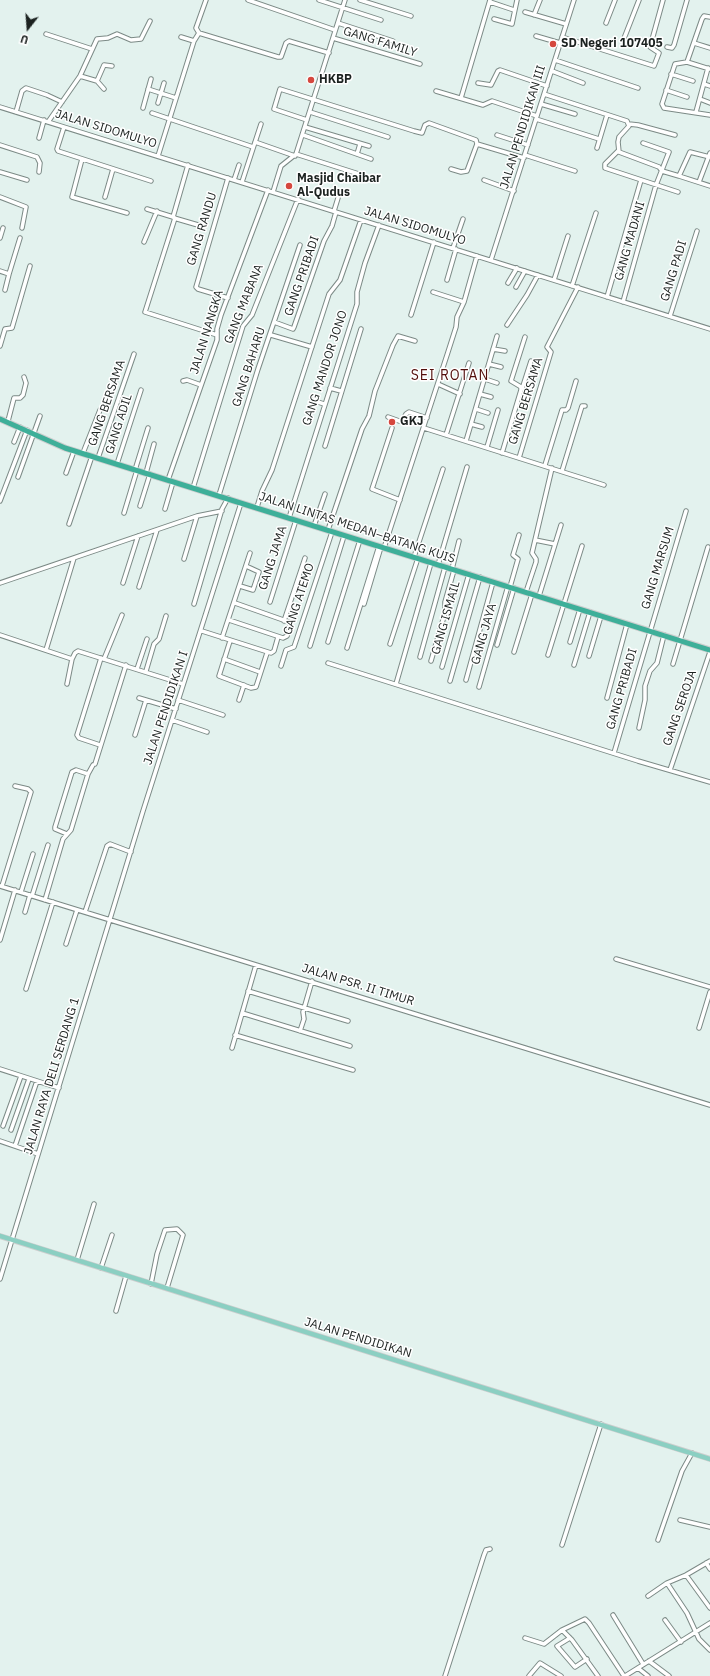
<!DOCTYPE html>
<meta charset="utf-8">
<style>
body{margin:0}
#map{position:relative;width:710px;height:1676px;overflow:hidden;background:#e3f2ee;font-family:"IBM Plex Sans",sans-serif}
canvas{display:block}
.north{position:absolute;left:8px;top:8px;width:40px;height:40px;-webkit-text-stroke:3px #fff;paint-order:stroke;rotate:197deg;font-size:11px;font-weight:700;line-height:16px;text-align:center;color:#1c2220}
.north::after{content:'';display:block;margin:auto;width:14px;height:18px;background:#1c2220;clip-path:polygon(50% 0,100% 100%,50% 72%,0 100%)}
</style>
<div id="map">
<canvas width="710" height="1676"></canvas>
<div class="north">U</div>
</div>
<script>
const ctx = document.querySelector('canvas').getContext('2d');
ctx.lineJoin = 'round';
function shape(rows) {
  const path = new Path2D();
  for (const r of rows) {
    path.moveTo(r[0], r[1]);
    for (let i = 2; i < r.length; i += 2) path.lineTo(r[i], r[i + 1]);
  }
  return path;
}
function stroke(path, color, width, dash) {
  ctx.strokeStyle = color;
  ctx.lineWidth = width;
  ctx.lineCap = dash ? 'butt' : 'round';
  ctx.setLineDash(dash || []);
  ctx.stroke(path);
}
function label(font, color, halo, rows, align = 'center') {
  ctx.font = font + ' "IBM Plex Sans",sans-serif';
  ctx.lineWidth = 3;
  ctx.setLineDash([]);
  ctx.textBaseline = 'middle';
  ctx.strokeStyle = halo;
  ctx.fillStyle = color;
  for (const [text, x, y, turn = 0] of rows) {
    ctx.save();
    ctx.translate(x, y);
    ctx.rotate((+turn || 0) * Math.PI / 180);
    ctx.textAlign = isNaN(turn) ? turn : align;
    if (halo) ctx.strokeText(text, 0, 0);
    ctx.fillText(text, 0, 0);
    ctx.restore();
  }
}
const minor = shape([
 [248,0,335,30],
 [319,0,381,20],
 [360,0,411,16],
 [490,2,514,10],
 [525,12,566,24],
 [534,15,540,0],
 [494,19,512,24,517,0],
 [338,23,393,41],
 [606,23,615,0],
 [199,33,196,28,206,0],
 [46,34,92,49],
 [536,36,560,43],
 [181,37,194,41],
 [562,37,654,66,659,53,650,47,663,0],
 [333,38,420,64],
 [623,41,639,0],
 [694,43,710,48],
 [667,47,672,48,674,45,687,0],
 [555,60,638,88],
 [687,62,702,19,704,16,710,17],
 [710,69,687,62,675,64,662,104,664,108,710,115],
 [552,71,583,83],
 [671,74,693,81],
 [80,76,97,81,104,89],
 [97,81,104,65,112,66],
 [478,83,491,85,498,71,500,70,547,86],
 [704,84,710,86],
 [148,89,176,98],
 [666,90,687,97],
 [436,91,483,105,492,101,537,116],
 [544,94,627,121,629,126,619,137,618,142,619,152,659,167,662,171,679,176,690,152,710,157],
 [461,98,490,0],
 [700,99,710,103],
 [158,103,164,83],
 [541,104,575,114],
 [0,107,710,329],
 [143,108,151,79],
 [16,112,22,91,26,88,47,95,62,102],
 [310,112,388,137],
 [696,112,708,68],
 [152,113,253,147],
 [536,119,599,139],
 [307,120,274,109,280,89,414,131,422,133,425,125,429,123,476,140,477,144,467,171,461,172,451,169],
 [48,122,80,76,97,39,108,38,117,34,131,40,141,39,150,21],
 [629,124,638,125,675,135],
 [64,127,57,149,58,151,151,181],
 [305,127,369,146],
 [303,135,371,159],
 [497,135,528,145],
 [39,138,44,120],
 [255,142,295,156],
 [477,144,524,158],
 [0,145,37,157,40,163,39,172],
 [597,148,607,115],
 [618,151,605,164,605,168,678,192],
 [296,154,362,175],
 [357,154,360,144],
 [525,155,575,171],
 [158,156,194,41,199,33,278,57,281,57,286,43,289,41,329,53],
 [82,159,72,197,127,213],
 [0,172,27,180],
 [679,176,710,186],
 [234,180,239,165],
 [484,180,514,191],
 [242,182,261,124],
 [699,182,710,153],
 [273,192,281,166,296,154,345,0],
 [0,197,26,207,22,228],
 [105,197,113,169],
 [147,209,173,217,188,165],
 [334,211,338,198],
 [174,218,198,225],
 [175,218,145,312,217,335],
 [0,238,3,228],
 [144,242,157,211],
 [453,248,463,219],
 [491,260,574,0],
 [0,271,9,274,5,290],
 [9,274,20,238],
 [447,280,456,249],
 [554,280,568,236],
 [508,283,517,268],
 [572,286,596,213],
 [516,287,525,271],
 [433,292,464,302],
 [607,297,641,180],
 [228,298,198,289,196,287,228,178],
 [623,302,656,185,669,152,643,143],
 [411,315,434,242],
 [670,316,697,231],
 [274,322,293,329,294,327,324,241,332,226,336,212],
 [507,325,527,295,538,275],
 [271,335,312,347],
 [0,346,5,329,12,328,30,266],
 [493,349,505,351],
 [489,364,501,367],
 [485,379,497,383],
 [183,381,187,380,201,385],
 [438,384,460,394],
 [330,388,341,391],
 [522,389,531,361],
 [480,394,491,397],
 [312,400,324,404],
 [476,409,488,413],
 [388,417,402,422,406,414,409,412,427,418],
 [8,421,14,398,20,398,23,395,26,383,24,377],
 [471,424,482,427],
 [392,428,372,489,400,500],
 [424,428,604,485],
 [446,435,469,363],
 [466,441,497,336],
 [14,442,20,427],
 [325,446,361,329],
 [487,447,498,410],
 [83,453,100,410],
 [502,453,521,390,521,387,511,381,525,337],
 [98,458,134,354],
 [519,458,551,352,547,347,578,287],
 [117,464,141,390],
 [545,465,562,410,566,410,568,408,576,381],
 [135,470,148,428],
 [562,471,582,406,585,406],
 [66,473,74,451],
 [146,473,154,444],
 [18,477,40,416],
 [168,480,217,340,217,329,221,315,268,190],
 [193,488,243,326,252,315,298,199],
 [219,495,258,369,300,245],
 [0,501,27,430],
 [140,506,150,474],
 [257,507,262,491,272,470,329,294,340,280,361,220],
 [165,509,173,482],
 [124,513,137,470],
 [289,518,357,304,357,292,365,263,379,225],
 [69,524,92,456],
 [314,526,325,494],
 [328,530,362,429,369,416,375,391,393,345,398,336,415,341],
 [535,540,555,544],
 [384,548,448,352,456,327,457,317,464,302,477,256],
 [414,557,443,469],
 [184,559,197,516],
 [438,565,467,467],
 [452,569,459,541],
 [0,583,197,516,222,511],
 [123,583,138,536],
 [240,586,253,590,259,572,246,566],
 [139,587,157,530],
 [510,587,518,559,513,555,519,535],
 [526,592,536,562,536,559,532,553,552,468],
 [539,596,561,525],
 [270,602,296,520],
 [194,604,222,509,228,498],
 [364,604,381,547],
 [229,620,283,638,287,636,290,625,289,622,235,603],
 [284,621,305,558],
 [202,631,271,653,274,651,278,637],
 [0,635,72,659,75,653,78,651,183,684],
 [222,638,250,553],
 [230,641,219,676,251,688,256,687,267,653],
 [328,642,360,540],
 [570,642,580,609],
 [390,644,418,558],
 [497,645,514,588],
 [310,646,344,536],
 [347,648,379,546],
 [46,650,74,558],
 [514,652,532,594],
 [548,655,582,546],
 [589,656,601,616],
 [420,657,445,567],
 [104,659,122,615],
 [224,659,260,672],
 [431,661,445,613,445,602,454,570],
 [328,663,638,761,710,782],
 [673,664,708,547],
 [574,665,590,612],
 [281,666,286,650,294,647,332,532],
 [442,667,469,574],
 [137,669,147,639],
 [146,671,154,644,159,639,166,616],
 [466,680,493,582],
 [450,681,480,577],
 [67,684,72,659],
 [396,684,431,563],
 [479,687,508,586],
 [139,698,176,709],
 [607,698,627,624],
 [178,700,223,715],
 [239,700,244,685],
 [172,720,207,732],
 [639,728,645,700,645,686,650,671,657,663,664,635],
 [135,735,146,700],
 [100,745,79,738,77,735,101,658],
 [614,753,686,511],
 [95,764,126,665],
 [670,770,710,652],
 [67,834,55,829,55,827,72,772,76,770,88,774],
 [0,886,710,1105],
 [2,886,31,792,28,789,15,786],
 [21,892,33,854],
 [32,896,48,845],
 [45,900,63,839,71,830,88,774,93,765],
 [25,912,30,895],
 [85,912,107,846,110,844,131,852],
 [0,940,15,890],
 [66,944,77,910],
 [616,959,710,987],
 [26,989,53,902],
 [248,991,348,1021],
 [242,1013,350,1046],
 [699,1028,710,992],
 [300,1031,304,1019,303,1012,312,981],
 [235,1035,353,1070],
 [232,1048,256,965],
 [0,1069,59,1088],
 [3,1126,21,1076],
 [11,1130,29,1079],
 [0,1141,38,1154],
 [15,1146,37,1081],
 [77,1260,94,1204],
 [101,1268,112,1235],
 [0,1279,143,811,241,503],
 [151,1284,157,1254,165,1230,177,1229,183,1235,167,1288],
 [116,1311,126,1276],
 [680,1520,710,1527],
 [658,1540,682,1471,692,1453],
 [562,1545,601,1424],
 [706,1563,710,1569],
 [686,1575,710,1608],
 [667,1583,687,1613,699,1639,710,1650],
 [648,1596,667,1583,686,1575,710,1561],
 [613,1615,643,1664],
 [665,1620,681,1642],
 [525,1638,544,1644,562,1630],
 [570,1638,557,1646,575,1667,587,1659],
 [649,1661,669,1676],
 [638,1668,648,1676],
 [445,1676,484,1555,486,1550,490,1549],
 [529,1676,540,1663,561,1676],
 [598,1676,572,1640,562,1630,585,1619,589,1623,624,1676],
 [625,1676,710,1623]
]);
const major = shape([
 [0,1236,710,1459]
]);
const highway = shape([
 [0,419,65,448,710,650]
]);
stroke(minor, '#7c8a86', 5.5);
stroke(major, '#cdcece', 6);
stroke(highway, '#cdcece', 7);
stroke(minor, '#fff', 3.5);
stroke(major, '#8bcfc2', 4.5);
stroke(highway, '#3eaf99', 5);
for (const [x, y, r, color] of [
 [553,44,4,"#d5473e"],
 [311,80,4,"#d5473e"],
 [289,186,4,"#d5473e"],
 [392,422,4,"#d5473e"]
]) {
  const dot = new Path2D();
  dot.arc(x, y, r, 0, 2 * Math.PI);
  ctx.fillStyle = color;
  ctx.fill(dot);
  stroke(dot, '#fff', 1.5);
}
label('12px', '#1c2220', '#fff', [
 ["GANG FAMILY",380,42,17],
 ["JALAN PENDIDIKAN III",523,127,-73],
 ["JALAN SIDOMULYO",106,129,17],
 ["JALAN SIDOMULYO",415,226,17],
 ["GANG RANDU",202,229,-73],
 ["GANG MADANI",630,241,-74],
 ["GANG PADI",674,271,-73],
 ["GANG PRIBADI",302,276,-71],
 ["GANG MABANA",244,304,-68],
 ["JALAN NANGKA",207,332,-73],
 ["GANG BAHARU",249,367,-72],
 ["GANG MANDOR JONO",325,368,-72],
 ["GANG BERSAMA",526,401,-73],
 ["GANG BERSAMA",107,403,-71],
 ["GANG ADIL",119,424,-72],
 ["JALAN LINTAS MEDAN–BATANG KUIS",357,528,18],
 ["GANG JAMA",273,558,-72],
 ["GANG MARSUM",658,568,-73],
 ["GANG ATEMO",299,599,-72],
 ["GANG ISMAIL",446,618,-74],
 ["GANG JAYA",484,634,-74],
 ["GANG PRIBADI",622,689,-74],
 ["JALAN PENDIDIKAN I",166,708,-72],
 ["GANG SEROJA",680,708,-71],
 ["JALAN PSR. II TIMUR",358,985,17],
 ["JALAN RAYA DELI SERDANG 1",52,1076,-73],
 ["JALAN PENDIDIKAN",358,1338,17]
]);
label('bold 12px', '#1c2220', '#fff', [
 ["SD Negeri 107405",561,44],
 ["HKBP",319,80],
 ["Masjid Chaibar",297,179],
 ["Al-Qudus",297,193],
 ["GKJ",400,422]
], 'left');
ctx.letterSpacing = '1px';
label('14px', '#520e0b', '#fff', [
 ["SEI ROTAN",450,376]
]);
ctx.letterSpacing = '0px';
</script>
